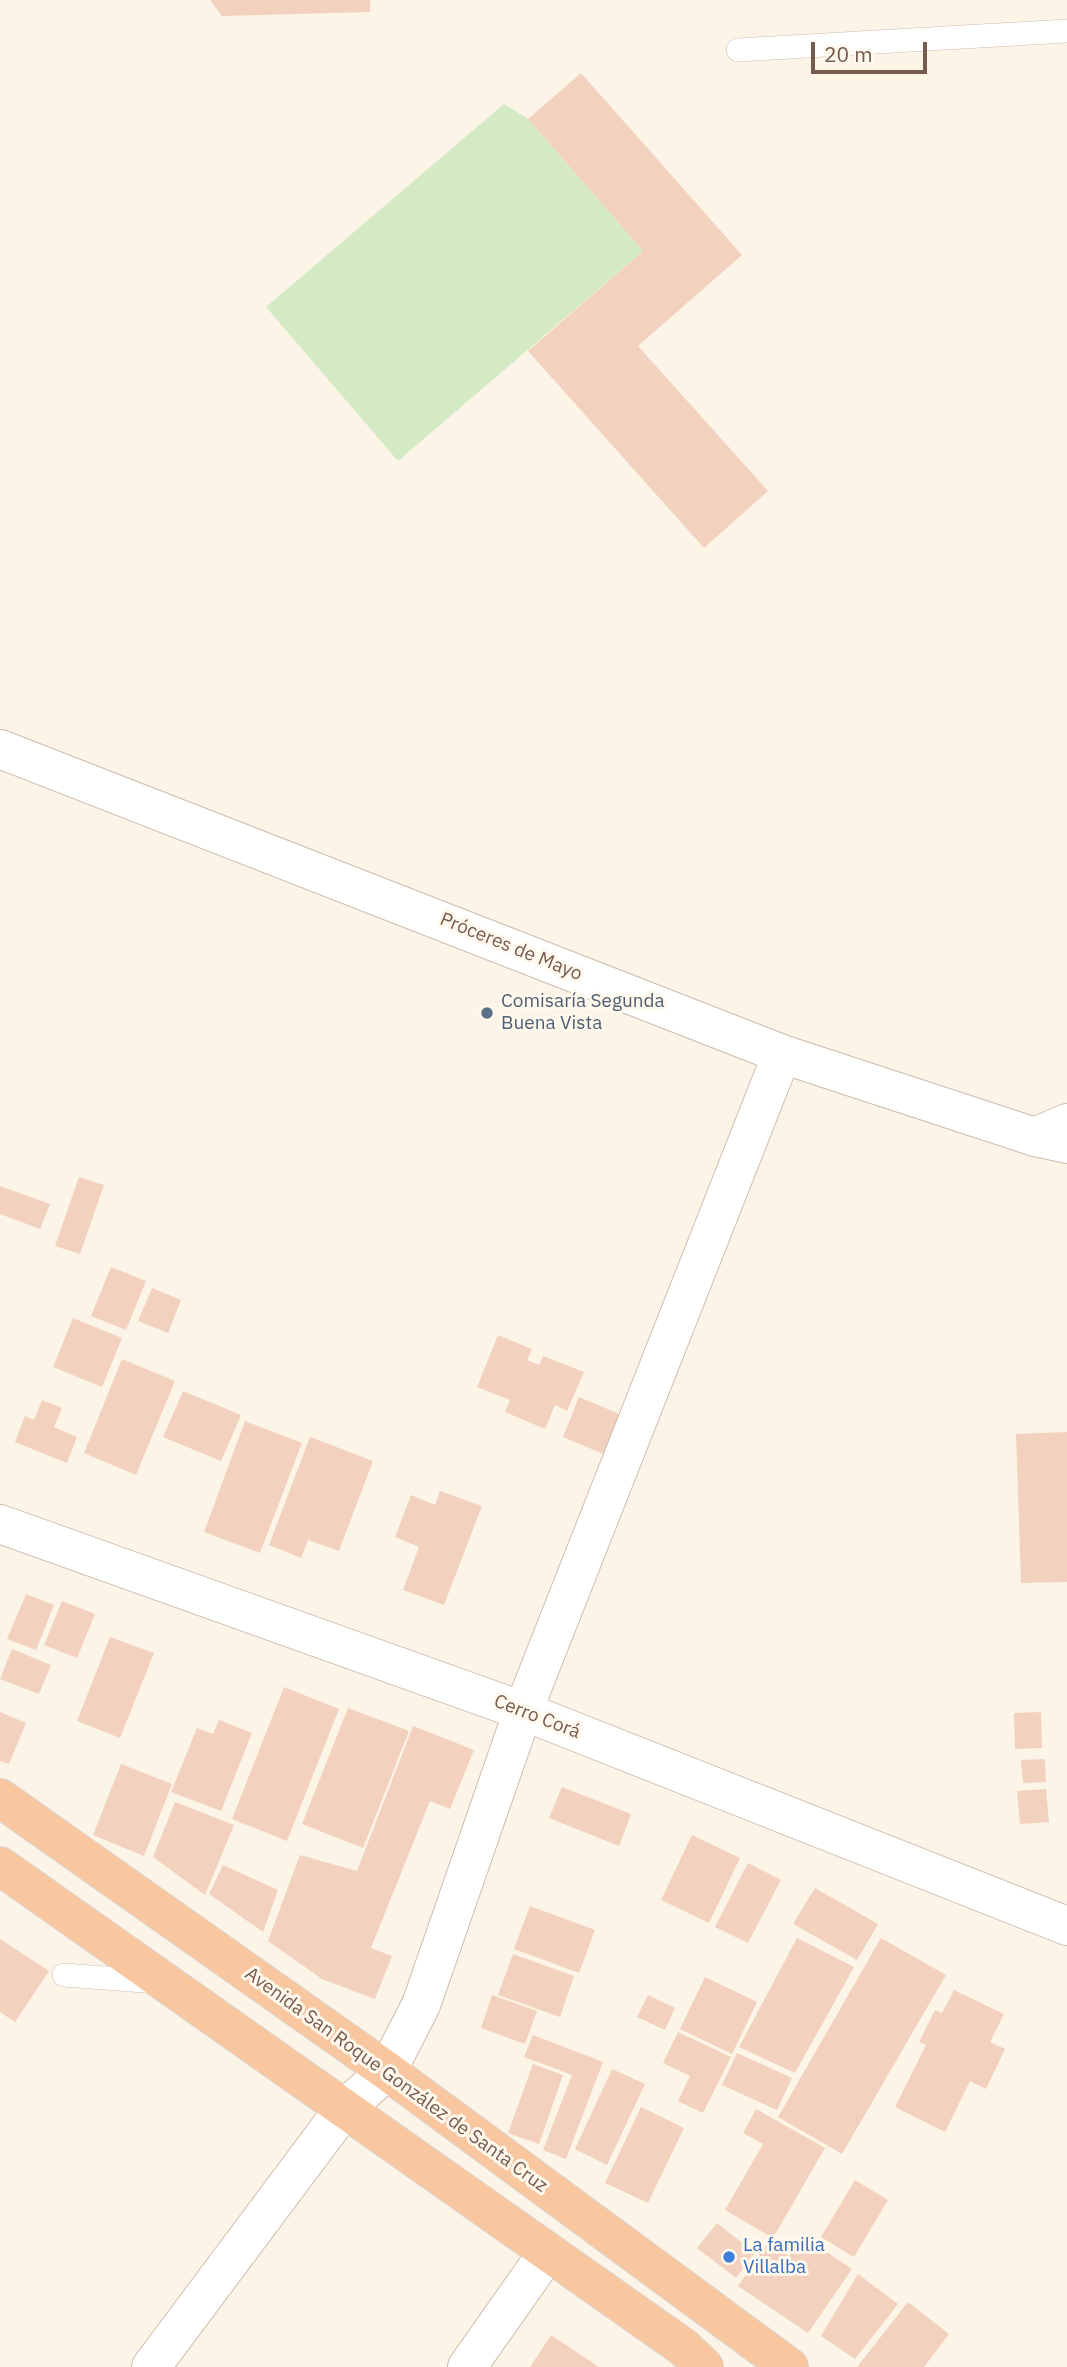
<!DOCTYPE html>
<meta charset="utf-8">
<style>
body{margin:0}
#map{position:relative;width:1067px;height:2367px;overflow:hidden;background:#fcf4e6;font-family:"IBM Plex Sans",sans-serif}
canvas{display:block}
.scale{position:absolute;left:811px;top:42px;width:116px;height:32px;box-sizing:border-box;border:4px solid #765a4b;border-top:0;padding-left:9px;font-size:21px;line-height:24px;white-space:nowrap;color:#765a4b;-webkit-text-stroke:5px #fff8ed;paint-order:stroke}
</style>
<div id="map">
<canvas width="1067" height="2367"></canvas>
<div class="scale">20 m</div>
</div>
<script>
const ctx = document.querySelector('canvas').getContext('2d');
ctx.lineJoin = 'round';
function paint(path, color) {
  ctx.fillStyle = color;
  ctx.fill(path, 'evenodd');
}
function shape(rows) {
  const path = new Path2D();
  for (const r of rows) {
    path.moveTo(r[0], r[1]);
    for (let i = 2; i < r.length; i += 2) path.lineTo(r[i], r[i + 1]);
  }
  return path;
}
function stroke(path, color, width, dash) {
  ctx.strokeStyle = color;
  ctx.lineWidth = width;
  ctx.lineCap = dash ? 'butt' : 'round';
  ctx.setLineDash(dash || []);
  ctx.stroke(path);
}
function label(font, color, halo, rows, align = 'center') {
  ctx.font = font + ' "IBM Plex Sans",sans-serif';
  ctx.lineWidth = 6;
  ctx.setLineDash([]);
  ctx.textBaseline = 'middle';
  ctx.strokeStyle = halo;
  ctx.fillStyle = color;
  for (const [text, x, y, turn = 0] of rows) {
    ctx.save();
    ctx.translate(x, y);
    ctx.rotate((+turn || 0) * Math.PI / 180);
    ctx.textAlign = isNaN(turn) ? turn : align;
    if (halo) ctx.strokeText(text, 0, 0);
    ctx.fillText(text, 0, 0);
    ctx.restore();
  }
}
paint(shape([
 [504,104,528,119,643,251,398,461,266,307]
]), '#d4eac5');
paint(shape([
 [210,0,370,0,370,12,222,16],
 [581,73,742,255,638,346,768,491,704,548,528,351,643,251,528,119],
 [79,1177,104,1185,80,1254,55,1246],
 [0,1186,50,1204,40,1229,0,1214],
 [111,1267,146,1281,126,1330,91,1316],
 [152,1288,181,1300,168,1333,138,1321],
 [73,1318,122,1338,102,1387,53,1367],
 [498,1335,532,1349,527,1360,539,1365,543,1356,584,1372,567,1411,555,1405,545,1429,505,1412,510,1400,477,1387],
 [122,1359,175,1381,136,1475,84,1453],
 [183,1391,241,1415,221,1461,163,1437],
 [579,1397,629,1418,613,1458,563,1437],
 [42,1400,62,1408,54,1427,77,1437,67,1463,15,1442,25,1416,34,1420],
 [245,1421,302,1443,260,1553,204,1532],
 [1067,1432,1067,1582,1021,1583,1016,1434],
 [310,1437,373,1461,339,1551,308,1540,301,1558,269,1545],
 [440,1491,482,1506,444,1605,403,1590,419,1547,395,1537,411,1495,435,1505],
 [26,1594,54,1605,36,1650,7,1639],
 [62,1601,95,1614,77,1658,44,1645],
 [110,1637,154,1653,120,1738,77,1721],
 [12,1649,51,1665,39,1694,0,1679],
 [284,1687,339,1709,287,1841,232,1819],
 [348,1708,409,1731,363,1848,302,1824],
 [0,1712,26,1723,9,1764,0,1761],
 [1041,1712,1042,1748,1015,1749,1014,1713],
 [219,1720,252,1733,221,1811,171,1792,197,1728,213,1734],
 [413,1726,474,1750,450,1809,430,1801,371,1948,392,1956,375,1999,322,1979,268,1941,300,1855,357,1871],
 [1045,1759,1046,1782,1023,1783,1021,1760],
 [121,1764,172,1784,144,1856,93,1835],
 [562,1787,631,1814,619,1846,549,1818],
 [1046,1789,1049,1822,1020,1824,1017,1791],
 [175,1802,234,1825,205,1895,153,1857],
 [692,1835,740,1858,709,1923,661,1900],
 [748,1863,781,1880,748,1943,715,1927],
 [223,1865,278,1890,263,1932,209,1894],
 [815,1888,878,1924,857,1960,793,1924],
 [530,1906,595,1930,579,1973,514,1949],
 [797,1938,854,1967,795,2073,739,2047],
 [881,1938,946,1975,842,2154,778,2117],
 [0,1939,49,1971,15,2022,0,2012],
 [513,1954,574,1976,560,2017,498,1995],
 [705,1977,757,2002,732,2054,680,2029],
 [954,1990,1004,2014,990,2042,1005,2049,986,2089,970,2081,945,2132,895,2107,926,2045,919,2042,935,2010,942,2013],
 [492,1995,537,2011,525,2044,481,2028],
 [648,1995,675,2008,665,2030,637,2017],
 [678,2032,731,2057,703,2113,678,2101,690,2076,663,2063],
 [533,2035,603,2062,566,2159,543,2150,572,2075,524,2057],
 [737,2053,792,2078,777,2110,722,2085],
 [533,2064,563,2075,539,2144,508,2133],
 [612,2069,645,2084,607,2165,575,2149],
 [641,2107,684,2128,648,2203,605,2183],
 [756,2109,825,2148,773,2238,725,2210,763,2144,743,2133],
 [855,2180,888,2200,854,2257,821,2237],
 [717,2223,755,2253,736,2278,697,2248],
 [803,2236,852,2269,808,2333,738,2286,768,2243,789,2256],
 [858,2274,898,2304,855,2359,821,2336],
 [908,2302,949,2334,924,2367,857,2367],
 [551,2335,599,2367,530,2367]
]), '#f2d2be');
const service = shape([
 [738,50,1067,31],
 [64,1975,158,1982]
]);
const minor = shape([
 [0,749,782,1054,1035,1137,1067,1144],
 [0,1524,523,1711,1067,1926],
 [151,2367,344,2109,387,2071,421,2005,523,1711,782,1054],
 [467,2367,548,2252]
]);
const secondary = shape([
 [1035,1137,1067,1123]
]);
const trunk = shape([
 [0,1798,387,2071,789,2367],
 [0,1866,683,2347,704,2367]
]);
stroke(service, '#cebbad', 24);
stroke(minor, '#cebbad', 40);
stroke(secondary, '#d3bdad', 40);
stroke(trunk, '#dbd4d0', 40);
stroke(service, '#fff', 23);
stroke(minor, '#fff', 38);
stroke(secondary, '#fff', 38);
stroke(trunk, '#f8c69f', 38);
for (const [x, y, r, color] of [
 [487,1013,7,"#5c6f8a"],
 [729,2257,7,"#3f7fe0"]
]) {
  const dot = new Path2D();
  dot.arc(x, y, r, 0, 2 * Math.PI);
  ctx.fillStyle = color;
  ctx.fill(dot);
  stroke(dot, '#fff8ed', 2.5);
}
label('19px', '#765a4b', '#fff8ed', [
 ["Próceres de Mayo",511,947,22],
 ["Cerro Corá",537,1717,21],
 ["Avenida San Roque González de Santa Cruz",396,2080,36]
]);
label('19px', '#4e5e75', '#fff8ed', [
 ["Comisaría Segunda",501,1002],
 ["Buena Vista",501,1024]
], 'left');
label('19px', '#366cbe', '#fff8ed', [
 ["La familia",743,2246],
 ["Villalba",743,2268]
], 'left');
</script>
